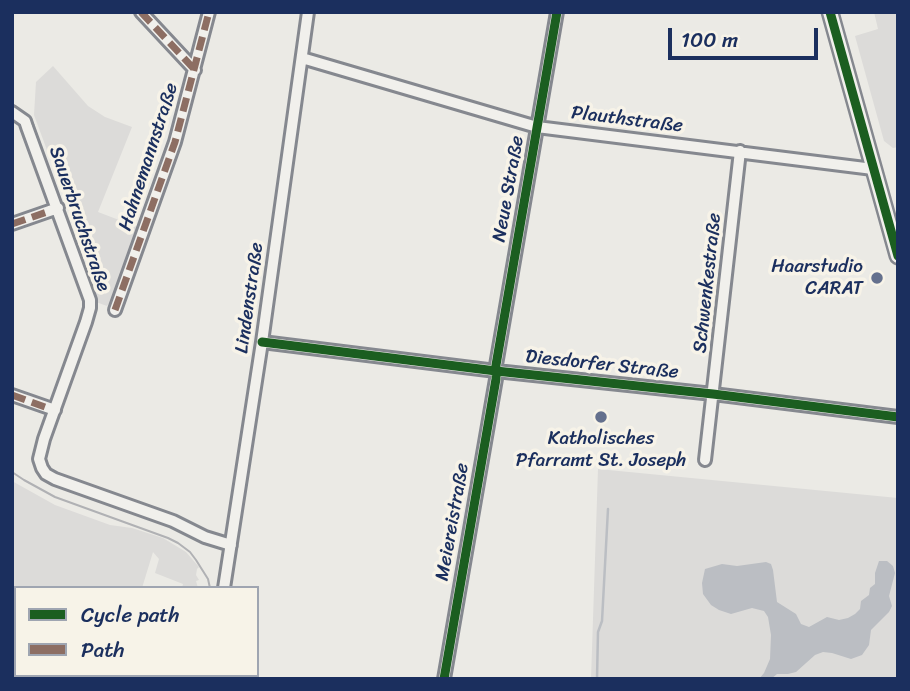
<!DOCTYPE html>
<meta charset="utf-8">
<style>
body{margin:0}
#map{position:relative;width:910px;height:691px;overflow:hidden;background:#ebeae5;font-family:Sriracha,sans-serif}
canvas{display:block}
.frame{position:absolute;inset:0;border:14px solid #1b2f5e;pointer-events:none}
.legend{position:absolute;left:14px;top:586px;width:245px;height:91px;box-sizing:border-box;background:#f7f3e8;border:2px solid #9fa5b1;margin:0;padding:9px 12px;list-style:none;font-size:21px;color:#1b2f5e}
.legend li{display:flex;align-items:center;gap:14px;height:35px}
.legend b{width:35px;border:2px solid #9fa5b1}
.scale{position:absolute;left:668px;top:28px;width:150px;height:32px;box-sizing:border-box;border:4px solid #1b2f5e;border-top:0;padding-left:9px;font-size:21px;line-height:24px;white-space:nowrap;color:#1b2f5e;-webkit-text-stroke:5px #f7f3e8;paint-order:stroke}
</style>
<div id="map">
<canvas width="910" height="691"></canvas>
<div class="frame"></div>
<ul class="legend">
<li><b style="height:9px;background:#1b5e20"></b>Cycle path</li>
<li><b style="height:9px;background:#8d6e63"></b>Path</li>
</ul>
<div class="scale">100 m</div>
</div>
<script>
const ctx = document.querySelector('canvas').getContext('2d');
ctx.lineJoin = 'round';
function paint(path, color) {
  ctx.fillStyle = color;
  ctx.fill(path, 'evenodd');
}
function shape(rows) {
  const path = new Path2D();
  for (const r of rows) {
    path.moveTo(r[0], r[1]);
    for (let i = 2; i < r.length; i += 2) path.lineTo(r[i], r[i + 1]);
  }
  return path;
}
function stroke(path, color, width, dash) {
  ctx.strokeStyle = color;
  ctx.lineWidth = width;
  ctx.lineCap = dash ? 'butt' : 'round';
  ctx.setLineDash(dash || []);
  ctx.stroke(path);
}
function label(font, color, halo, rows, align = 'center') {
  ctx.font = font + ' Sriracha,sans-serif';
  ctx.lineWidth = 7;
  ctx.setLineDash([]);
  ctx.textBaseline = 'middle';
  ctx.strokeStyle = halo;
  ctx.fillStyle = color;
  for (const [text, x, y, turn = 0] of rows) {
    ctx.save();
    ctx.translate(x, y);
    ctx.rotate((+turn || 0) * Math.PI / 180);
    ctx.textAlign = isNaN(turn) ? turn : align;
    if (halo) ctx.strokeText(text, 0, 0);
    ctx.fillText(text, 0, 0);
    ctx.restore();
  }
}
paint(shape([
 [874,12,898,12,898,147,893,148,884,141,855,36,878,29],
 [53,66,88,106,105,117,132,127,98,212,140,228,115,297,107,306,96,302,94,293,97,285,34,115,36,82],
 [598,469,898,498,898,679,591,679],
 [12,481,55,505,110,525,132,528,163,538,186,552,199,567,197,569,196,575,199,580,196,581,198,588,182,588,183,584,155,573,159,559,153,552,142,588,16,588,16,675,195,675,194,679,12,679]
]), '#dcdbd9');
paint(shape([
 [879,561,887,561,893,566,895,573,889,596,892,606,889,612,871,630,869,645,862,655,851,659,832,653,823,652,815,655,796,672,788,674,777,674,771,679,759,679,764,673,770,659,771,635,768,617,764,611,752,608,731,614,719,610,711,605,703,594,702,583,705,569,722,564,737,566,766,562,771,564,773,570,777,602,796,614,801,624,809,627,827,617,839,620,848,618,855,614,860,609,861,601,869,595,870,588,875,584,875,573]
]), '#bbbec3');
stroke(shape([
 [597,679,598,632,602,621,608,509]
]), '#bbbec3', 2.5);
const minor = shape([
 [141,12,195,70],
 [302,58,537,127,873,169],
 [12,112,25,121,27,127,90,300,90,308,86,322,44,439,39,459,42,468,46,474,55,479,173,521,205,537,231,545],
 [12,224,58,208],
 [115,310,175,142,209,12],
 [262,342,496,371,713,394,898,417],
 [12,395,55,410],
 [705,460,740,151],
 [224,588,262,342,308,12],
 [211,679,211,675],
 [444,679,496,379,496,365,557,12]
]);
const major = shape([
 [830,12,898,256]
]);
stroke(minor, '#85888f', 16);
stroke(major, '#85888f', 19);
stroke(minor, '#f1f0ec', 10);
stroke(major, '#f1f0ec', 14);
stroke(shape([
 [12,472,24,480,55,497,168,538,178,543,190,552,196,560,208,579,210,588],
 [204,679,204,675]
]), '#b0b1b4', 2);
stroke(shape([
 [141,12,195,70],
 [12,224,47,212],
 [115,310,175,142,209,12],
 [12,395,45,407]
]), '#8d6e63', 7, [14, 7]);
stroke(shape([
 [830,12,898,256],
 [262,342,496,371,713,394,898,417],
 [444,679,496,379,496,365,557,12]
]), '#1b5e20', 9);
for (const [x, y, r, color] of [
 [877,278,7,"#64708d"],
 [601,417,7,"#64708d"]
]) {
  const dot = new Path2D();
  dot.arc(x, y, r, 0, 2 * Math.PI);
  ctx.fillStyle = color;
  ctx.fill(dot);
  stroke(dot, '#f7f3e8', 2.5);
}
label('19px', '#1b2f5e', '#f7f3e8', [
 ["Plauthstraße",627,120,7],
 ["Hahnemannstraße",149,157,-72],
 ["Neue Straße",509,189,-80],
 ["Sauerbruchstraße",79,219,71],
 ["Schwenkestraße",708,283,-84],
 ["Lindenstraße",250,298,-82],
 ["Diesdorfer Straße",602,365,6],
 ["Meiereistraße",453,522,-80]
]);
label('19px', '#1b2f5e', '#f7f3e8', [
 ["Haarstudio",863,267],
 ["CARAT",863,289],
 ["Katholisches",601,439,"center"],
 ["Pfarramt St. Joseph",601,461,"center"]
], 'right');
</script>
